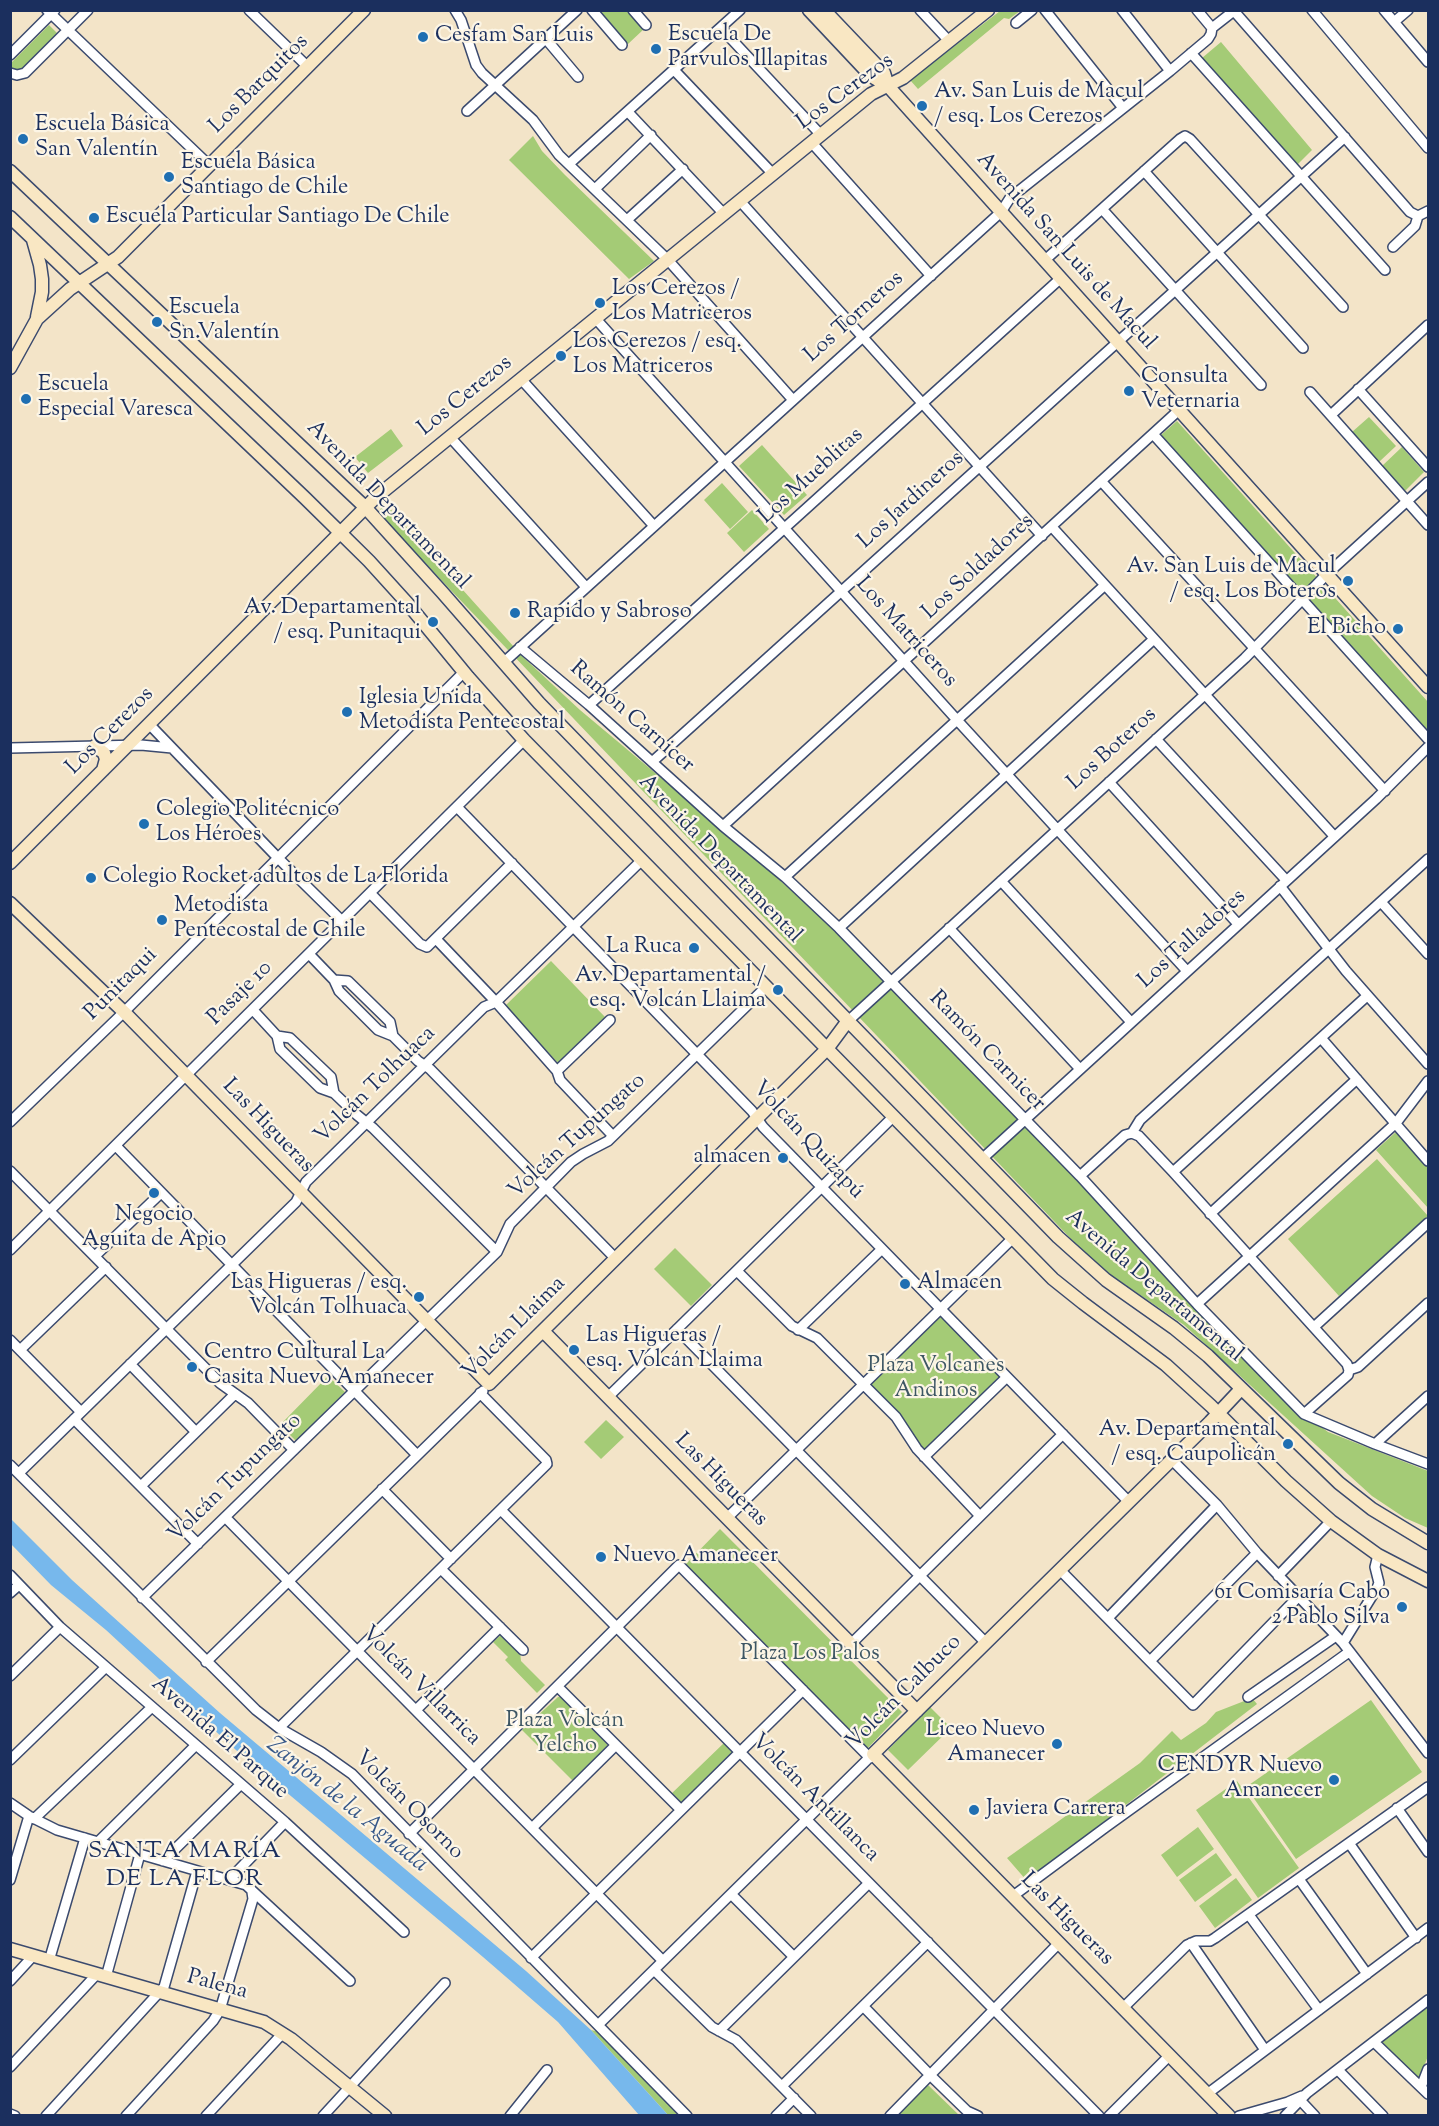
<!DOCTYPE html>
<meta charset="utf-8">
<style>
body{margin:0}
#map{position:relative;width:1439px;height:2126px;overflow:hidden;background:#f3e4c8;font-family:"Sorts Mill Goudy",serif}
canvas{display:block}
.frame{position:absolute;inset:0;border:12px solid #1b2f5e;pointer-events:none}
</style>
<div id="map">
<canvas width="1439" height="2126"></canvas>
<div class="frame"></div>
</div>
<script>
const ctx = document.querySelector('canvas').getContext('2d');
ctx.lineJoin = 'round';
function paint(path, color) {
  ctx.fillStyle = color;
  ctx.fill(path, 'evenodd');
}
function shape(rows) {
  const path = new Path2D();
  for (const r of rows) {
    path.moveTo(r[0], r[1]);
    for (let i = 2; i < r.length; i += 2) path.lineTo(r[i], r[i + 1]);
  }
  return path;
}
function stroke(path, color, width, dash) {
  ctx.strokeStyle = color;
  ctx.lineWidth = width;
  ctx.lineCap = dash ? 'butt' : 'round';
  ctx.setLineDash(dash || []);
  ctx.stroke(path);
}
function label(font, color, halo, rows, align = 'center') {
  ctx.font = font + ' "Sorts Mill Goudy",serif';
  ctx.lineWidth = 4.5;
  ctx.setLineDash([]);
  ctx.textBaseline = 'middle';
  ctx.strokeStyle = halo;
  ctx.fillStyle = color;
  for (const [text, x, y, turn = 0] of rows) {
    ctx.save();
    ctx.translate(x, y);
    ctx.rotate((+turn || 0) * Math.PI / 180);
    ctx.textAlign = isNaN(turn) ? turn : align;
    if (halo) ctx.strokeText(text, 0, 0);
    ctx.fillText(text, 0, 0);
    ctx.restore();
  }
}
paint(shape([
 [596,11,627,11,644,29,628,44],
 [1000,11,1020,11,1009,19,1004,18,918,89,910,80],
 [49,25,58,34,22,70,12,69,12,62],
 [1221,42,1312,150,1296,166,1202,58],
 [533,136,542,151,565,175,654,261,629,279,509,160],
 [1369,417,1396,446,1379,462,1352,432],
 [1177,421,1428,702,1428,733,1160,436],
 [391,429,403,446,368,473,355,457],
 [762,445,807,495,784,515,739,466],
 [1402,447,1424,472,1405,491,1382,466],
 [722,483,748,512,730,529,704,500],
 [384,502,523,657,580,710,727,833,840,934,1081,1182,1197,1310,1279,1395,1328,1432,1428,1471,1428,1528,1405,1518,1372,1496,1184,1325,1095,1264,378,514],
 [752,510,769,529,744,552,727,533],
 [551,961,605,1017,558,1063,505,1006],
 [1396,1132,1428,1167,1428,1208,1376,1150],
 [1377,1159,1428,1216,1339,1296,1288,1239],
 [675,1248,712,1285,691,1306,654,1269],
 [942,1313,1002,1375,925,1453,869,1384],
 [328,1376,345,1392,296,1441,280,1425],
 [606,1420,624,1437,601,1459,584,1442],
 [720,1529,902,1712,867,1749,684,1566],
 [502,1634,520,1651,521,1661,545,1685,537,1693,505,1660,508,1657,493,1642],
 [558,1697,565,1697,607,1740,607,1746,573,1781,522,1730],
 [1252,1698,1257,1704,1027,1881,1007,1858,1140,1763,1172,1731,1181,1740,1206,1723,1216,1712],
 [1371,1700,1422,1772,1296,1859,1246,1787],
 [930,1707,951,1728,908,1770,888,1750],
 [725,1742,733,1752,733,1755,683,1803,677,1801,670,1795],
 [1237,1781,1299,1868,1258,1898,1196,1810],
 [1198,1827,1214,1849,1177,1877,1161,1855],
 [1216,1853,1232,1875,1195,1902,1179,1880],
 [1236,1878,1252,1900,1215,1928,1199,1906],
 [1428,2006,1428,2056,1419,2079,1381,2041],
 [599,2029,682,2115,668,2115,591,2030,595,2031],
 [928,2085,959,2115,897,2115]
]), '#a4cb76');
paint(shape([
 [11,1519,72,1580,220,1713,526,1971,591,2030,668,2115,639,2115,558,2022,483,1957,236,1750,106,1630,51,1585,11,1544]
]), '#77b8ec');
const street = shape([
 [47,10,210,166],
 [249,10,307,66],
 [455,10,461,20,476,65,482,73,533,120,559,155,668,260,793,400],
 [592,10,622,45],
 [633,10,646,25],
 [920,10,949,41],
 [1045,10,1123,108],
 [1122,10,1170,71],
 [1197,10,1212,28],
 [1312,10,1428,148],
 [1384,10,1428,62],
 [1234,11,1410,212,1418,216],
 [1394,22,1408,10],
 [1016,23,1032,10],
 [721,28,821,135],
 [546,39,578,77],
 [1191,53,1385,270],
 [10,55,55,10],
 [674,70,773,174],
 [10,73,17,75,25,73,88,10],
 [467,111,577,10],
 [628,112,724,214],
 [812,143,931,276],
 [569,164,740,10],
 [1144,171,1303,348],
 [595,189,651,135],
 [740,201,1042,536],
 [1102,209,1261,385],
 [627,220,683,169],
 [1393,247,1415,226,1418,216,1428,211],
 [1045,260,1180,139,1185,136,1190,139,1343,307],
 [596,319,957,720,1187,971],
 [521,379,654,526],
 [1358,389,1428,467],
 [1310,392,1428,525],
 [1332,414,1428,325],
 [1153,434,1428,739],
 [450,437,586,587],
 [1101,481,1385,791],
 [1052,527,1334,836],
 [520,647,589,705,723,826,785,877,839,928,1080,1176,1197,1304,1304,1414,1375,1444,1428,1464],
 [503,663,1001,212,1010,198,1170,71,1208,39,1211,34,1212,28,1235,10],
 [589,705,1061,278],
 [149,724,278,858,342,921],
 [1156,739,1286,880],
 [10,748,141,745,172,748],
 [652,762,1345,137],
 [1109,782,1238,924],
 [457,807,752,1111,763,1127,1129,1502],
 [723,826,1179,410],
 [785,877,1105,585],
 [1001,881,1131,1022],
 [1280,886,1346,971,1428,1064],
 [370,893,420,944,427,947,512,863],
 [1381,902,1428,954],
 [839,928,1154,639],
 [949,928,1080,1069],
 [436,939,496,1002,557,1071,560,1080,613,1136],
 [309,954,334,980,348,981,390,1022,393,1036,418,1061,430,1069,616,1259],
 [334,980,339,991,378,1030,393,1036],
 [253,1010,277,1036,290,1038,331,1077,334,1093],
 [847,1022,1245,658,1327,574,1428,482],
 [277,1036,280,1049,320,1088,334,1093,357,1115,373,1128,497,1252],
 [1321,1038,1428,1161],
 [557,1071,610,1020],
 [10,1122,124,1012,464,672],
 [1132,1133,1139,1136,1173,1172,1347,1364,1349,1370],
 [116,1146,417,1455],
 [982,1159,1376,799,1428,747],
 [10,1171,220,1383,248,1403,294,1450],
 [1173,1172,1367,996],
 [1080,1176,1125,1135,1132,1133,1140,1120,1428,859],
 [1210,1214,1357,1079],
 [10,1250,524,740],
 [95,1256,161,1193],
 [737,1271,792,1326,817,1338,896,1417,917,1449,980,1516],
 [1197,1304,1396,1123,1428,1081],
 [1314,1327,1428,1223],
 [677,1329,986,1643],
 [798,1330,882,1249],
 [10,1340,81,1412],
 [20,1350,106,1267],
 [130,1364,196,1432],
 [608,1397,893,1117],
 [1304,1414,1348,1375,1349,1370,1358,1367,1428,1303],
 [74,1419,198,1544],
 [1375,1444,1428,1396],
 [924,1457,1007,1377],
 [1172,1460,1217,1505,1257,1553,1343,1643,1428,1753],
 [10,1465,256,1710,279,1728,321,1752,352,1774,687,2116],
 [19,1473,296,1202,306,1182,484,1007,496,1002,642,860],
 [141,1486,235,1394],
 [382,1489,451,1559],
 [501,1510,1099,2116],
 [225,1517,663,1961],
 [727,1518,1013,1238],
 [441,1569,523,1650],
 [1060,1570,1193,1705,1298,1597],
 [10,1575,60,1627,285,1822,404,1932],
 [1278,1576,1331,1521],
 [10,1593,19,1585],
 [142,1598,497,1252,510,1224,571,1162,583,1154,608,1141,766,987],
 [1108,1618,1217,1505],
 [1343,1643,1377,1588,1379,1583,1375,1567,1378,1555],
 [851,1644,1063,1434],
 [1150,1661,1257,1553],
 [206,1662,483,1391],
 [10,1676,60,1627],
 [558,1687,681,1810],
 [1248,1697,1336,1636],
 [416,1710,500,1627],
 [279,1728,547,1464,546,1460,480,1393],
 [10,1760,106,1667],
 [10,1803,29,1816,57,1830,246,1885,350,1981],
 [1397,1808,1428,1852],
 [34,1819,152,1707],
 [532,1828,616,1745],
 [409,1834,679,1565,870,1758],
 [98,1842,196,1745],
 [1349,1843,1416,1938],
 [163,1861,241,1784],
 [1299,1879,1367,1974],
 [10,1880,29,1816],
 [229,1880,285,1822],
 [731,1894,794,1957],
 [1013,1896,1106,1827,1349,1652],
 [1249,1915,1319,2010],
 [1191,1943,1265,2050],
 [531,1958,803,1690],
 [49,1961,85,1838],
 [654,1970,712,2027,736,2040,811,2116],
 [106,1977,140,1854],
 [10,1981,33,1956],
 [863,2006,930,2075,967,2111,978,2116],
 [1123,2008,1187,1945,1196,1941,1210,1941,1215,1938,1428,1787],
 [598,2025,873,1754],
 [719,2031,869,1883],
 [1374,2042,1428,2094],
 [10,2067,97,1974],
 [1338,2070,1383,2116],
 [782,2086,928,1942],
 [1421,2087,1428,2069],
 [1207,2094,1428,1928],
 [1300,2100,1315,2116],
 [10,2114,15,2116],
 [46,2116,164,1987,197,1871],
 [126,2116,213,2021,220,2010,253,1899,252,1892],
 [206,2116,283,2033],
 [323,2116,445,1983],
 [510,2116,547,2070],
 [776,2116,794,2098],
 [890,2116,1059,1943],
 [1109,2116,1170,2055],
 [1239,2116,1288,2102,1302,2096],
 [1285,2116,1307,2093,1428,2000]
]);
const secondary = shape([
 [809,10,871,76,888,86,1428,687],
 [824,10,884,73,888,86],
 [10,171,365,507,442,592,539,703,1058,1237,1106,1280,1174,1328,1208,1356,1339,1483,1372,1509,1428,1543],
 [10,217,305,498,369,561,408,604,468,677,524,740,1053,1279,1083,1303,1166,1365,1211,1406,1286,1481,1331,1521,1378,1555,1428,1581],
 [33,240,40,265,42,279,42,292,37,317],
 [10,368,37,319,70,289,118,257,364,10],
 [95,746,104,753,106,759,103,770],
 [10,863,375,498,871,94,903,78,988,10],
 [10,903,124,1012,489,1384,827,1049,847,1022],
 [543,1331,917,1711],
 [10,1949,264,2022,291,2039,385,2116],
 [1229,2116,873,1754,1210,1422,1241,1389]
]);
stroke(street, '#3b4a6e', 12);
stroke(secondary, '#3b4a6e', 15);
stroke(street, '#fff', 9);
stroke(secondary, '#f9e7c3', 12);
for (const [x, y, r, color] of [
 [423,37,6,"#1f6fb2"],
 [656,49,6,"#1f6fb2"],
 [922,106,6,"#1f6fb2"],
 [23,139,6,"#1f6fb2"],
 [169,177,6,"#1f6fb2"],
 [94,218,6,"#1f6fb2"],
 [600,303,6,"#1f6fb2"],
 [157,322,6,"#1f6fb2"],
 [561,356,6,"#1f6fb2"],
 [1129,391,6,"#1f6fb2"],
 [26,399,6,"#1f6fb2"],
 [1348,581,6,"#1f6fb2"],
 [515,613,6,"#1f6fb2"],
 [433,622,6,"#1f6fb2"],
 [1398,629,6,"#1f6fb2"],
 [347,712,6,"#1f6fb2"],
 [144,824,6,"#1f6fb2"],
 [91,878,6,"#1f6fb2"],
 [162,920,6,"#1f6fb2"],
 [694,948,6,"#1f6fb2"],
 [778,990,6,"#1f6fb2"],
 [783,1158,6,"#1f6fb2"],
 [154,1193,6,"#1f6fb2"],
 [905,1284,6,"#1f6fb2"],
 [419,1297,6,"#1f6fb2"],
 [574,1350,6,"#1f6fb2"],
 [192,1367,6,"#1f6fb2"],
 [1288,1444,6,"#1f6fb2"],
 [601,1557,6,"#1f6fb2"],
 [1402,1607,6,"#1f6fb2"],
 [1057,1744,6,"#1f6fb2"],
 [1334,1780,6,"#1f6fb2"],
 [974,1810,6,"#1f6fb2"]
]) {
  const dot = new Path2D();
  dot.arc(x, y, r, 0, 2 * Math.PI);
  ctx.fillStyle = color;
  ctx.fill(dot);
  stroke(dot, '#fcf5e5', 2);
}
label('22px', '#1b2f5e', '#fcf5e5', [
 ["Escuela De",668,36],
 ["Parvulos Illapitas",668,61],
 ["Cesfam San Luis",435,37],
 ["Av. San Luis de Macul",934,93],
 ["/ esq. Los Cerezos",934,118],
 ["Escuela Básica",35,126],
 ["San Valentín",35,151],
 ["Escuela Básica",181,164],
 ["Santiago de Chile",181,189],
 ["Escuela Particular Santiago De Chile",106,218],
 ["Los Cerezos /",612,290],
 ["Los Matriceros",612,315],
 ["Escuela",169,309],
 ["Sn.Valentín",169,334],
 ["Los Cerezos / esq.",573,343],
 ["Los Matriceros",573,368],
 ["Consulta",1141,378],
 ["Veternaria",1141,403],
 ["Escuela",38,386],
 ["Especial Varesca",38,411],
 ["Av. San Luis de Macul",1336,568,"right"],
 ["/ esq. Los Boteros",1336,593,"right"],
 ["Av. Departamental",421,609,"right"],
 ["/ esq. Punitaqui",421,634,"right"],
 ["Rapido y Sabroso",527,613],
 ["El Bicho",1386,629,"right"],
 ["Iglesia Unida",359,699],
 ["Metodista Pentecostal",359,724],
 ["Colegio Politécnico",156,811],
 ["Los Héroes",156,836],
 ["Colegio Rocket adultos de La Florida",103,878],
 ["Metodista",174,907],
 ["Pentecostal de Chile",174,932],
 ["La Ruca",682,948,"right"],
 ["Av. Departamental /",766,977,"right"],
 ["esq. Volcán Llaima",766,1002,"right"],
 ["almacen",771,1158,"right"],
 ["Negocio",154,1216,"center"],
 ["Aguita de Apio",154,1241,"center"],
 ["Las Higueras / esq.",407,1284,"right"],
 ["Volcán Tolhuaca",407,1309,"right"],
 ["Almacen",917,1284],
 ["Las Higueras /",586,1337],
 ["esq. Volcán Llaima",586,1362],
 ["Centro Cultural La",204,1354],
 ["Casita Nuevo Amanecer",204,1379],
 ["Av. Departamental",1276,1431,"right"],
 ["/ esq. Caupolicán",1276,1456,"right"],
 ["Nuevo Amanecer",613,1557],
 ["61 Comisaría Cabo",1390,1594,"right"],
 ["2 Pablo Silva",1390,1619,"right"],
 ["Liceo Nuevo",1045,1731,"right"],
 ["Amanecer",1045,1756,"right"],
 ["CENDYR Nuevo",1322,1767,"right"],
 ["Amanecer",1322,1792,"right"],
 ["Javiera Carrera",986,1810]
], 'left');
label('22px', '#1b2f5e', '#fcf5e5', [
 ["Los Barquitos",260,85,-45],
 ["Los Cerezos",846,93,-36],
 ["Avenida San Luis de Macul",1065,252,48],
 ["Los Torneros",855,318,-42],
 ["Los Cerezos",466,397,-39],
 ["Los Mueblitas",812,477,-42],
 ["Los Jardineros",912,501,-42],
 ["Avenida Departamental",387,506,46],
 ["Los Soldadores",979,568,-43],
 ["Los Matriceros",905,633,48],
 ["Ramón Carnicer",631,718,41],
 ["Los Cerezos",111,732,-45],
 ["Los Boteros",1113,750,-42],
 ["Avenida Departamental",719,860,46],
 ["Los Talladores",1193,940,-42],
 ["Punitaqui",122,985,-45],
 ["Pasaje 10",241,994,-45],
 ["Ramón Carnicer",986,1052,46],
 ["Volcán Tolhuaca",376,1086,-44],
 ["Las Higueras",267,1127,46],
 ["Volcán Tupungato",578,1137,-42],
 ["Volcán Quizapú",807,1141,47],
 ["Avenida Departamental",1153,1287,40],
 ["Volcán Llaima",515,1329,-45],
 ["Volcán Tupungato",236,1479,-44],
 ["Las Higueras",720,1481,45],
 ["Volcán Villarrica",420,1687,45],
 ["Volcán Calbuco",905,1693,-45],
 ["Avenida El Parque",219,1739,41],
 ["Volcán Antillanca",814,1799,45],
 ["Volcán Osorno",408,1806,45],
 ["Las Higueras",1066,1920,45],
 ["Palena",217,1986,15]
]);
label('22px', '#3d5664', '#fcf5e5', [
 ["Plaza Volcanes",936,1367],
 ["Andinos",936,1392],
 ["Plaza Los Palos",810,1655],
 ["Plaza Volcán",565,1722],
 ["Yelcho",565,1747]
]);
label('italic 24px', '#375889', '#fcf5e5', [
 ["Zanjón de la Aguada",346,1806,39]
]);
ctx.letterSpacing = '1.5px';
label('24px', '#1b2f5e', '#fcf5e5', [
 ["SANTA MARÍA",185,1853],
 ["DE LA FLOR",185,1881]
]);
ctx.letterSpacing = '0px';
</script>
